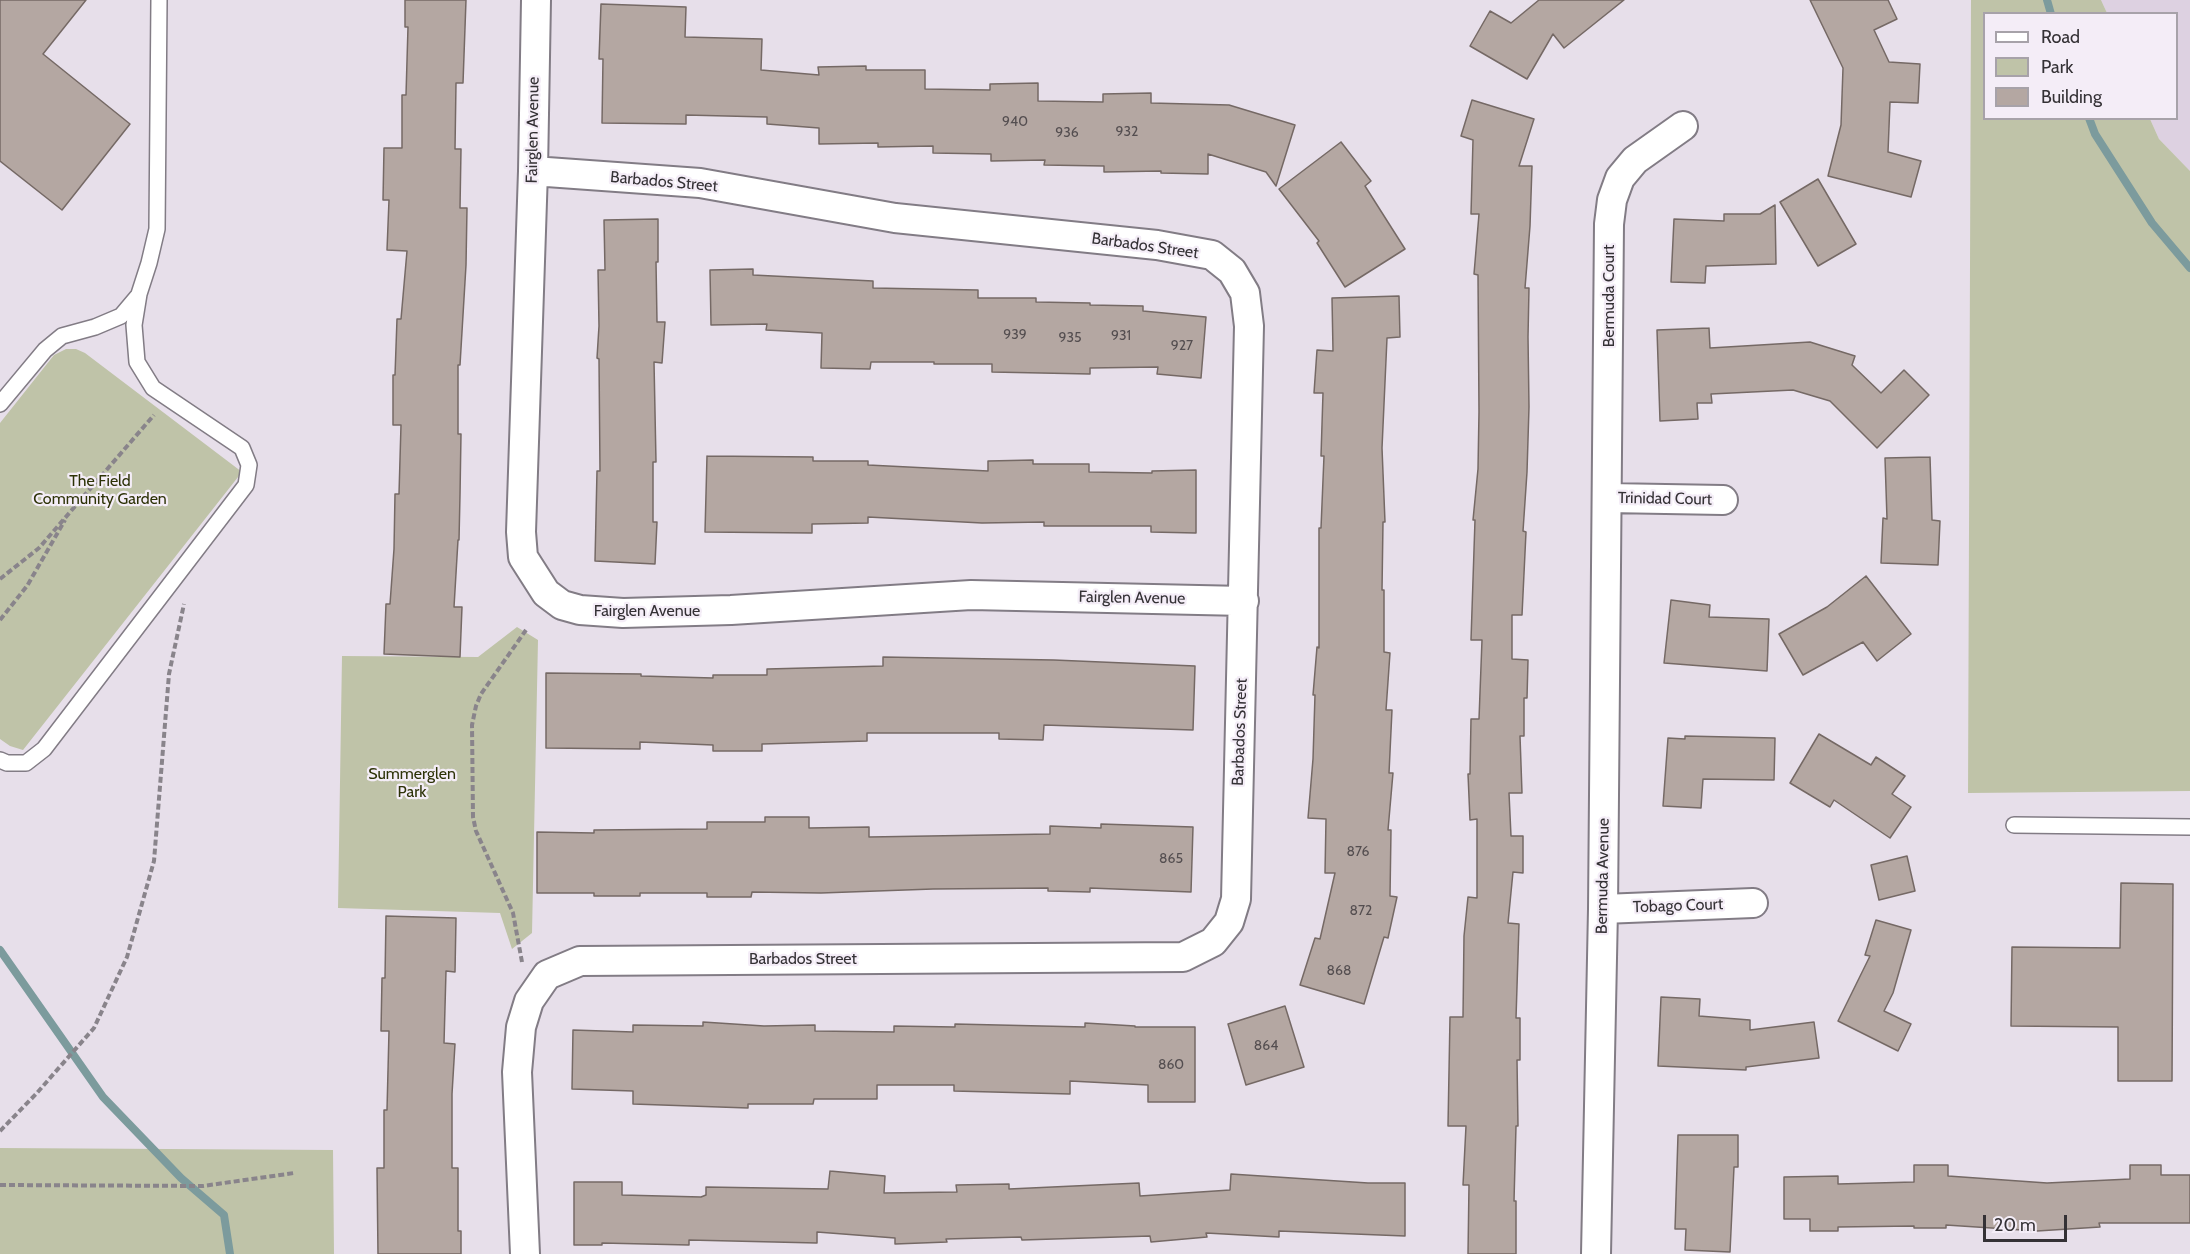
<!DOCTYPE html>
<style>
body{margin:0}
#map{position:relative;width:2190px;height:1254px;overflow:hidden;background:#e7dfea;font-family:Cabin,sans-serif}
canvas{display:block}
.legend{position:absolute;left:1983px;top:12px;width:195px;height:108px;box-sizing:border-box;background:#f4edf7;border:2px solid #a7a2a9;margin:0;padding:8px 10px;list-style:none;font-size:18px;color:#343135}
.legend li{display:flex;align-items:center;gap:12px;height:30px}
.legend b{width:30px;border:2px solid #a7a2a9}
.scale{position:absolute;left:1983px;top:1215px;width:84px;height:27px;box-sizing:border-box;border:3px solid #343135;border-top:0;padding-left:8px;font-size:18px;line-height:21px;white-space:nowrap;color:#343135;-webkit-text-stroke:4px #f4edf7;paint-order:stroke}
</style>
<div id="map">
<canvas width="2190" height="1254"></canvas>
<ul class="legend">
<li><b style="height:8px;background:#fff"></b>Road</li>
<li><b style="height:16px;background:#bfc3a8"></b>Park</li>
<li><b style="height:16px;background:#b4a7a2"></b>Building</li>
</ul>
<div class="scale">20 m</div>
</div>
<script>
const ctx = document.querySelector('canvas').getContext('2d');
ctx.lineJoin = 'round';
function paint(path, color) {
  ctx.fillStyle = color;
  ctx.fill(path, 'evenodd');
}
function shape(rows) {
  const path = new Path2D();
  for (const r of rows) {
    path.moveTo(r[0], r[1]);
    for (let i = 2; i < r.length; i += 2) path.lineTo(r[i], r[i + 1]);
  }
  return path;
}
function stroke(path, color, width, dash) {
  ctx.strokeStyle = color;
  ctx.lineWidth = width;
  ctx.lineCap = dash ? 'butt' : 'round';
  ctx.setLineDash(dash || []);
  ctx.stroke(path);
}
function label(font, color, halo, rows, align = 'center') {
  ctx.font = font + ' Cabin,sans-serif';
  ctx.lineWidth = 4.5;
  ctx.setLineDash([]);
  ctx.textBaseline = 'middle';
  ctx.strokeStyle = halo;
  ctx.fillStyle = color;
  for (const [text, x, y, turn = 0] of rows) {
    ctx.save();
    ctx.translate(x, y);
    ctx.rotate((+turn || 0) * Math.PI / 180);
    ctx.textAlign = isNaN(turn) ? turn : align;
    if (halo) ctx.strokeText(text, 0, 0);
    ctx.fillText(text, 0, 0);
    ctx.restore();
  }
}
paint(shape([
 [2101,0,2190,0,2190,171,2159,139,2150,119,2176,118,2176,14,2107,13]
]), '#ddd1e1');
paint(shape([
 [1971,0,2101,0,2107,13,1984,14,1984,118,2150,119,2159,139,2190,171,2190,791,1968,793],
 [66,349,76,349,85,353,242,472,23,750,10,746,0,739,0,423,54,355],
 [517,627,538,640,532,933,512,949,500,913,338,908,342,656,478,657],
 [0,1148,333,1150,334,1254,0,1254]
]), '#bfc3a8');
stroke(shape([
 [2047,0,2051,14],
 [2089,118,2095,134,2152,223,2190,268],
 [0,950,103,1097,181,1178,224,1215,230,1254]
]), '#7c9b9d', 8);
const building = shape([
 [0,0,86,0,43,54,130,124,62,210,0,161,0,0],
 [405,0,466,0,463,83,456,83,455,149,461,149,460,208,467,208,466,265,460,365,458,365,458,434,461,434,460,495,459,540,458,540,454,607,462,607,460,657,384,654,386,604,390,604,394,549,395,494,399,494,401,425,393,425,393,375,395,375,397,319,401,319,407,251,387,250,389,200,383,200,384,148,402,148,402,95,406,95,408,27,405,27,405,0],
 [1539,0,1624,0,1564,48,1553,34,1527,79,1470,46,1490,11,1511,23,1539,0],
 [1810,0,1888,0,1897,19,1874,30,1889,62,1920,64,1918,103,1890,102,1888,152,1921,161,1911,197,1828,176,1841,125,1843,68,1810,0],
 [601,4,686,7,685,37,762,39,761,70,819,75,818,67,866,66,866,70,925,70,925,89,990,90,990,84,1038,83,1038,101,1103,102,1103,94,1151,93,1151,103,1229,105,1295,125,1276,186,1266,172,1208,154,1208,174,1161,173,1161,171,1104,172,1104,166,1044,165,1045,160,991,161,991,154,933,153,933,146,878,147,878,143,819,144,819,128,767,124,767,117,686,115,686,124,602,123,603,59,599,59,601,4],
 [1472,100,1534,119,1519,166,1532,166,1530,226,1525,288,1529,288,1528,337,1529,407,1527,472,1523,531,1526,532,1522,615,1512,615,1512,659,1528,660,1527,698,1524,698,1524,736,1520,736,1522,793,1509,793,1511,836,1523,836,1523,873,1513,872,1508,923,1519,924,1516,1018,1520,1018,1520,1060,1517,1060,1518,1126,1516,1126,1514,1201,1516,1201,1516,1254,1468,1254,1469,1185,1463,1185,1466,1126,1448,1126,1450,1017,1463,1017,1464,936,1468,897,1477,898,1477,819,1470,820,1468,774,1470,774,1471,719,1479,719,1482,640,1471,640,1475,520,1473,520,1478,469,1479,412,1478,275,1474,274,1479,214,1471,214,1473,140,1461,136,1472,100],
 [1341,142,1371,181,1365,186,1405,249,1345,287,1317,243,1319,241,1279,189,1341,142],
 [1818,179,1856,244,1818,266,1780,202,1818,179],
 [1775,205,1776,264,1706,266,1705,283,1671,282,1674,219,1724,221,1724,214,1760,214,1775,205],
 [658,219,658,262,656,262,657,322,665,322,662,363,654,362,656,462,653,462,653,522,657,522,655,564,595,561,597,471,600,471,599,359,597,358,599,326,598,270,605,270,604,220,658,219],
 [753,269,753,275,873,281,873,288,978,290,978,298,1036,298,1036,302,1090,303,1090,305,1143,306,1143,311,1206,317,1201,378,1157,374,1158,367,1090,368,1090,374,992,372,992,364,934,364,934,362,871,362,870,369,821,368,822,333,766,330,767,324,711,325,710,270,753,269],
 [1399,296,1400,337,1387,338,1382,448,1385,522,1383,522,1382,590,1384,590,1384,652,1390,653,1386,710,1392,710,1389,773,1393,773,1388,830,1391,830,1390,896,1397,897,1388,938,1384,937,1364,1004,1300,985,1315,938,1320,939,1335,873,1325,873,1326,819,1308,818,1313,759,1315,695,1313,695,1317,647,1319,648,1319,528,1321,528,1324,456,1321,456,1323,393,1314,393,1317,350,1333,351,1332,298,1399,296],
 [1709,328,1710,348,1810,342,1855,356,1852,365,1881,393,1904,370,1929,395,1877,448,1830,401,1793,390,1711,394,1712,403,1697,403,1698,419,1660,421,1657,330,1709,328],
 [707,456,813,457,813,461,868,461,868,465,988,471,988,461,1033,460,1033,464,1089,464,1089,472,1152,473,1152,471,1196,470,1196,533,1151,532,1151,526,1044,526,1044,522,982,523,868,517,868,523,812,524,812,533,705,532,707,456],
 [1930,457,1932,520,1940,521,1938,565,1881,563,1883,518,1887,519,1885,458,1930,457],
 [1866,576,1911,634,1877,661,1863,642,1803,675,1779,634,1827,607,1866,576],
 [1671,600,1710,605,1709,617,1769,619,1767,671,1664,663,1671,600],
 [883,657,1054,660,1195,666,1193,730,1044,725,1043,740,999,739,999,733,867,733,867,741,762,744,762,751,713,751,713,745,640,742,640,749,546,748,546,673,641,674,641,676,713,678,713,675,767,675,767,669,883,666,883,657],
 [1819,734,1871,765,1876,757,1905,776,1892,794,1911,807,1890,838,1834,800,1830,807,1790,783,1819,734],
 [1685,736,1775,738,1774,780,1703,779,1701,808,1663,806,1668,738,1685,739,1685,736],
 [765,817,809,817,809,828,869,827,869,837,1050,834,1050,826,1101,828,1101,824,1193,827,1191,892,1090,888,1090,892,1048,891,1048,888,933,889,821,893,752,892,751,897,707,897,707,893,640,893,640,896,594,896,594,893,537,893,537,832,594,833,594,830,707,829,707,822,765,822,765,817],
 [1907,856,1915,891,1879,900,1871,865,1907,856],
 [2121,883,2173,884,2172,1081,2118,1081,2118,1027,2011,1026,2012,947,2120,948,2121,883],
 [386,916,456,918,455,972,446,971,444,1043,455,1044,452,1094,452,1168,458,1168,458,1231,461,1231,461,1254,378,1254,377,1168,384,1168,384,1110,387,1110,389,1031,381,1031,382,978,385,978,386,916],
 [1876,920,1911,930,1893,993,1884,1011,1911,1024,1898,1051,1838,1021,1870,956,1865,955,1876,920],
 [1661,997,1700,999,1699,1016,1750,1020,1750,1030,1814,1022,1819,1058,1746,1067,1746,1070,1658,1066,1661,997],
 [1285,1006,1304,1067,1246,1085,1228,1024,1285,1006],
 [703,1022,764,1026,815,1025,815,1031,894,1032,894,1026,955,1027,955,1024,1085,1027,1085,1023,1135,1026,1135,1027,1195,1027,1195,1102,1148,1102,1148,1085,1070,1081,1070,1094,954,1091,954,1085,877,1085,877,1099,814,1099,813,1104,748,1104,748,1108,633,1104,633,1091,572,1089,573,1030,633,1032,633,1025,703,1026,703,1022],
 [1678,1135,1738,1135,1738,1167,1734,1167,1730,1252,1685,1250,1686,1229,1675,1229,1678,1135],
 [1914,1165,1948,1165,1948,1176,2047,1183,2130,1179,2130,1165,2161,1165,2161,1175,2190,1175,2190,1223,2099,1223,2100,1227,2037,1231,1946,1225,1946,1228,1914,1228,1914,1226,1838,1227,1838,1231,1810,1231,1810,1219,1784,1219,1784,1177,1838,1176,1838,1184,1914,1182,1914,1165],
 [830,1171,885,1176,884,1193,957,1192,956,1185,1009,1184,1009,1189,1139,1183,1140,1196,1230,1190,1231,1174,1368,1183,1405,1183,1405,1236,1279,1231,1279,1237,1206,1233,1207,1237,1151,1242,1150,1236,1022,1240,1021,1237,946,1239,947,1242,895,1244,895,1238,817,1232,817,1243,689,1240,689,1245,602,1243,602,1245,574,1245,574,1182,622,1182,622,1195,701,1197,706,1195,706,1187,828,1189,830,1171]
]);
paint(building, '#b4a7a2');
stroke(building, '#756965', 1.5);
const service = shape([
 [0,404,45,350,62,336,95,327,121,316,137,297],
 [0,760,7,763,26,763,44,749,246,485,249,465,242,448,153,388,137,362,134,325,139,294,149,263,157,229,159,0],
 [2014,825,2190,827]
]);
const minor = shape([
 [536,0,533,171,521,532,523,557,546,593,562,605,580,610,623,613,731,610,971,595,1244,601],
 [1608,498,1723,500],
 [1603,909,1753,903],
 [525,1254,517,1072,521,1027,529,1001,547,975,580,961,1183,957,1213,942,1229,922,1236,899,1249,326,1245,293,1232,271,1212,255,1157,245,895,218,700,183,533,171],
 [1596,1254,1603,909,1609,224,1612,200,1620,178,1635,160,1683,126]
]);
stroke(service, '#827c85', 18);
stroke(minor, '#827c85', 32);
stroke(shape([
 [0,579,39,548,154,415],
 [0,620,27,586,65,520],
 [522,962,513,913,476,831,473,817,472,725,476,706,481,694,526,630],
 [0,1131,36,1094,94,1028,127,957,154,861,169,674,184,604],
 [0,1185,203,1186,294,1173]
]), '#89848b', 4, [6, 3]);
stroke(service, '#fff', 15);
stroke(minor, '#fff', 28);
label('14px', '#544e50', null, [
 ["940",1015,122],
 ["932",1127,132],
 ["936",1067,133],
 ["939",1015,335],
 ["931",1121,336],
 ["935",1070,338],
 ["927",1182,346],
 ["876",1358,852],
 ["865",1171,859],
 ["872",1361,911],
 ["868",1339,971],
 ["864",1266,1046],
 ["860",1171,1065]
]);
label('16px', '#343135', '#f4edf7', [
 ["Fairglen Avenue",533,130,-89],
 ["Barbados Street",664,182,5],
 ["Barbados Street",1145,246,8],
 ["Bermuda Court",1609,296,-90],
 ["Trinidad Court",1665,499,1],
 ["Fairglen Avenue",1132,598,1],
 ["Fairglen Avenue",647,611],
 ["Barbados Street",1240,732,-88],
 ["Bermuda Avenue",1603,876,-89],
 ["Tobago Court",1678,906,-2],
 ["Barbados Street",803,959]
]);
label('16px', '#2d3207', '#f4edf7', [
 ["The Field",100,481],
 ["Community Garden",100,499],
 ["Summerglen",412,774],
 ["Park",412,792]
]);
</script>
